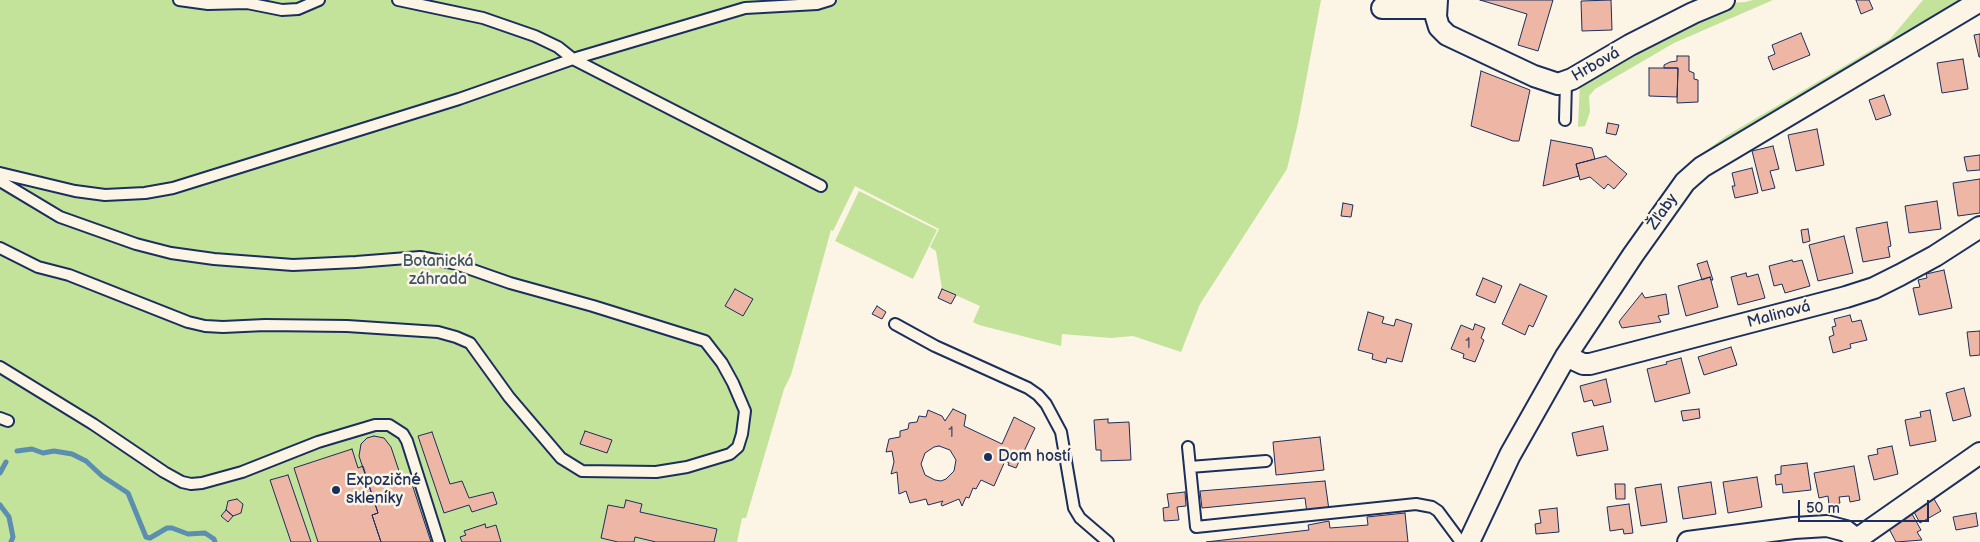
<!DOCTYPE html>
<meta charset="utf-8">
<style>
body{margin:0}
#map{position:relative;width:1980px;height:542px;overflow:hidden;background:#fcf5e5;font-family:"Balsamiq Sans",sans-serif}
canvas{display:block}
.scale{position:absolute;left:1798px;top:500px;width:131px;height:22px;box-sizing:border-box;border:2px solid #1b2f5e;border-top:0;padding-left:6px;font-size:15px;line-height:18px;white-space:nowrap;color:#1b2f5e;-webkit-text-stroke:4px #fcf5e5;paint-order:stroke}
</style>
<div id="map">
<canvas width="1980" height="542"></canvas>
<div class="scale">50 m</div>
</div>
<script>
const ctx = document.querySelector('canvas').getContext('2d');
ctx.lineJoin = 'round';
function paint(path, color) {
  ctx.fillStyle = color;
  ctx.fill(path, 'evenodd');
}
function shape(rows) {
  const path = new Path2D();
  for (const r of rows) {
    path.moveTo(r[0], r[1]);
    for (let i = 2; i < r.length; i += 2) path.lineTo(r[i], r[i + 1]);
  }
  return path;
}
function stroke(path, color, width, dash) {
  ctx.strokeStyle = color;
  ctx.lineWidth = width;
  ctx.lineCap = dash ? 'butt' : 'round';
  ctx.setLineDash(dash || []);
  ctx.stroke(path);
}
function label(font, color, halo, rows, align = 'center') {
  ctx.font = font + ' "Balsamiq Sans",sans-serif';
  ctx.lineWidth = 5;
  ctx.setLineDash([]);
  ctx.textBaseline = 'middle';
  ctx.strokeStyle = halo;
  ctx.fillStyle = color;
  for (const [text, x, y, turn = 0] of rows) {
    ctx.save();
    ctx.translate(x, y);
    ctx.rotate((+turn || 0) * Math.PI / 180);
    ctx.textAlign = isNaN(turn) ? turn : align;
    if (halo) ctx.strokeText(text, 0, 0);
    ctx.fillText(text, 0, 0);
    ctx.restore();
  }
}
paint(shape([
 [0,0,1321,0,1298,123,1287,169,1200,304,1181,352,1133,336,1111,338,1062,334,1061,346,979,325,973,322,980,306,942,289,936,251,930,247,939,229,855,186,833,231,831,230,791,375,784,389,746,518,742,518,737,542,0,542],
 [1753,0,1773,0,1674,43,1595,89,1589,96,1590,112,1585,126,1578,127,1580,81,1729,3,1745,2],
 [1923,0,1964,0,1963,3,1799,96,1695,159,1726,136,1890,39],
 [859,191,937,230,913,279,835,241]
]), '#c3e29a');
stroke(shape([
 [17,451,32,449,43,453,54,451,72,454,86,461,102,476,128,493,146,537,150,538,167,528,172,528,188,534,205,533,214,539,215,542],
 [0,473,6,462],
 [0,505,9,517,13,537,11,542]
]), '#5b8eb0', 5);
const building = shape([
 [1480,0,1553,0,1538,51,1518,45,1527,14,1480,0],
 [1611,0,1612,30,1582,31,1581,1,1611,0],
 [1856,0,1869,0,1873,9,1861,14,1856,0],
 [1801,33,1810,55,1773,70,1768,57,1775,54,1772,45,1801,33],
 [1980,34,1980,57,1979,57,1974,35,1980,34],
 [1677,56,1689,56,1689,71,1694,73,1694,79,1698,80,1698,102,1677,103,1678,68,1664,68,1664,65,1670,62,1677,61,1677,56],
 [1963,59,1968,89,1942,93,1937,63,1963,59],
 [1649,68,1678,68,1677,97,1649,96,1649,68],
 [1481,71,1530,90,1519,141,1513,141,1471,126,1481,71],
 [1884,95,1891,115,1876,120,1869,100,1884,95],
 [1608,123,1619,125,1616,135,1606,133,1608,123],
 [1817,129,1824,165,1796,171,1788,135,1817,129],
 [1551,140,1592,148,1595,159,1576,164,1579,176,1543,186,1551,140],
 [1773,146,1779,169,1770,171,1775,188,1762,191,1752,151,1773,146],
 [1980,155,1980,170,1967,171,1964,157,1980,155],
 [1606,156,1627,174,1614,189,1608,184,1604,189,1590,177,1580,180,1576,164,1606,156],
 [1752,168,1758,193,1735,198,1732,186,1735,186,1732,173,1752,168],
 [1980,179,1980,213,1958,216,1953,183,1980,179],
 [1937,201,1941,229,1909,233,1905,206,1937,201],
 [1343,203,1353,205,1351,217,1341,216,1343,203],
 [1887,222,1891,246,1888,247,1890,257,1863,262,1856,228,1887,222],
 [1808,229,1810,241,1803,243,1801,230,1808,229],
 [1844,236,1853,273,1818,281,1809,245,1844,236],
 [1792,260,1793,262,1802,260,1810,286,1785,293,1782,284,1774,286,1769,266,1792,260],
 [1707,261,1713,280,1711,280,1710,277,1702,280,1697,264,1707,261],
 [1944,270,1952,308,1919,315,1913,288,1920,287,1918,280,1927,278,1926,274,1944,270],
 [1746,273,1747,277,1758,274,1765,298,1738,305,1731,277,1746,273],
 [1710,277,1718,307,1686,316,1678,286,1710,277],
 [1483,278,1502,286,1495,303,1476,295,1483,278],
 [1520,284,1547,296,1533,327,1529,325,1525,335,1502,324,1520,284],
 [735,289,753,299,743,316,725,306,735,289],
 [942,289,956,295,951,304,938,298,942,289],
 [1642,293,1645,298,1666,294,1669,314,1658,316,1661,322,1622,328,1619,322,1621,319,1642,293],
 [877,306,886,312,882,319,872,314,877,306],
 [1368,312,1384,317,1382,323,1394,326,1396,319,1412,324,1402,362,1387,358,1386,363,1372,359,1373,354,1358,350,1368,312],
 [1850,315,1852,322,1861,320,1867,340,1850,344,1851,348,1833,353,1829,337,1834,335,1832,327,1836,326,1834,319,1850,315],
 [1475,324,1485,328,1481,338,1484,340,1475,362,1463,358,1464,354,1451,349,1461,325,1473,330,1475,324],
 [1980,331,1980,355,1970,356,1967,332,1980,331],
 [1731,347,1737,365,1704,375,1698,357,1731,347],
 [1681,358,1690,393,1655,402,1647,369,1667,364,1666,362,1681,358],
 [1606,379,1611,402,1594,406,1592,400,1584,402,1580,386,1606,379],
 [1964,388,1971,416,1953,421,1946,393,1964,388],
 [953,409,966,415,964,426,1002,444,1014,417,1035,428,1016,468,1008,465,1009,463,1005,461,994,486,981,480,976,489,973,488,969,498,966,497,962,506,959,499,942,506,941,504,943,501,928,505,926,499,910,503,906,491,899,494,897,472,891,474,894,462,892,451,886,452,889,439,900,437,900,431,908,429,909,423,917,422,919,416,926,417,928,410,942,416,945,421,953,409],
 [939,446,950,450,956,460,954,471,946,479,941,481,935,480,925,475,921,464,925,453,934,447,939,446],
 [1699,409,1700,418,1683,421,1681,411,1699,409],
 [1930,410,1936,441,1910,446,1905,420,1921,417,1920,412,1930,410],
 [1108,419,1108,423,1129,422,1131,460,1101,461,1101,450,1096,450,1094,420,1108,419],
 [1603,426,1608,450,1577,456,1572,433,1603,426],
 [585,431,612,440,607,453,580,444,585,431],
 [432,432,450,484,462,481,469,498,493,492,497,504,472,512,469,505,444,513,418,436,432,432],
 [374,436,384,438,391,447,401,477,409,475,431,542,381,542,372,515,378,513,359,456,361,444,367,438,374,436],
 [1320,437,1324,470,1276,475,1273,442,1320,437],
 [1892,446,1898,474,1874,480,1868,456,1878,454,1877,449,1892,446],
 [352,449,358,468,363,466,378,513,372,515,381,542,318,542,294,468,352,449],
 [1807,463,1811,490,1783,493,1782,484,1776,485,1775,475,1781,474,1781,466,1807,463],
 [1854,466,1860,500,1850,502,1849,496,1839,497,1840,503,1829,505,1828,496,1819,498,1814,473,1854,466],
 [288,475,311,542,291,542,270,480,288,475],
 [1757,477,1762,507,1728,513,1723,482,1757,477],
 [1325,481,1329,510,1307,513,1305,498,1202,508,1200,491,1325,481],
 [1711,482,1716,514,1683,519,1678,487,1711,482],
 [1615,484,1625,484,1625,499,1616,499,1615,484],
 [1661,484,1667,522,1641,526,1635,488,1661,484],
 [1185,492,1186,506,1177,507,1179,520,1164,521,1163,508,1169,507,1167,494,1185,492],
 [237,499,243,504,241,513,233,516,226,510,228,501,237,499],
 [1934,499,1941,511,1920,523,1914,512,1934,499],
 [626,500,642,504,640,512,717,529,714,542,656,542,635,537,634,542,618,542,601,538,608,505,624,508,626,500],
 [1629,504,1633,533,1624,534,1623,529,1610,531,1607,507,1629,504],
 [1557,508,1559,532,1536,534,1535,524,1541,523,1539,510,1557,508],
 [226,510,233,516,228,522,221,516,226,510],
 [1405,513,1408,542,1206,542,1309,530,1308,525,1329,521,1330,528,1368,525,1367,517,1405,513],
 [1976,513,1978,526,1956,530,1953,517,1976,513],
 [1912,514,1921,530,1917,532,1922,540,1896,542,1888,527,1912,514],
 [485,524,486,528,496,525,501,542,462,542,460,537,466,535,464,531,485,524]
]);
paint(building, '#eeb6a5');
stroke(building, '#1b2f5e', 1);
const lane = shape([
 [179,0,208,4,247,3,282,10,298,9,319,0],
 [1565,120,1566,82],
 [0,173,75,191,105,195,145,193,173,188,459,99,573,59,558,47,535,36,483,18,398,0],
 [0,181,60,217,136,244,171,253,214,259,293,265,356,262,420,257,453,263,510,283,593,306,705,341,722,363,733,383,745,411,742,434,738,447,730,454,687,467,656,472,582,471,561,458,509,397,470,343,456,337,438,332,347,326,265,325,223,327,205,326,188,322,69,275,38,267,0,248],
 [821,186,573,59,745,8,817,4,830,0],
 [895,324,935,346,1028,388,1038,395,1046,404,1061,432,1074,508,1080,518,1108,542],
 [0,367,93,424,164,472,182,482,191,484,202,483,242,472,318,442,375,425,389,425,403,434,407,441,439,542],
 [0,418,8,421],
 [1188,447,1196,527,1416,504,1432,507,1438,511,1461,542],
 [1190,467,1266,461]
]);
const street = shape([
 [1437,0,1436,17,1439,27,1447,35,1534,76,1558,84,1572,79,1630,45,1693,13,1724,0],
 [1382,8,1435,8],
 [1566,356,1583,364,1590,364,1846,297,1874,288,1900,275,1935,256,1980,227],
 [1857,539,1980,453],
 [1469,542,1510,455,1566,356,1633,255,1685,182,1702,167,1980,1],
 [1688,542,1794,528,1827,526,1846,531,1860,542]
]);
stroke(lane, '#1b2f5e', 14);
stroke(street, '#1b2f5e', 24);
stroke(lane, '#fcf5e5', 10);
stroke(street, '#fcf5e5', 20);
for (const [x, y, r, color] of [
 [988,457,5,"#1b2f5e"],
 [336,490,5,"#1b2f5e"]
]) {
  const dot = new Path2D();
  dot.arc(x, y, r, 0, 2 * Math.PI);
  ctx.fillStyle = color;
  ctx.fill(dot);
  stroke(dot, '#fcf5e5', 2);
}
label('14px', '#505170', null, [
 ["1",1468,344],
 ["1",951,433]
]);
label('16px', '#1b2f5e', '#fcf5e5', [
 ["Hrbová",1596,65,-30],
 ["Žľaby",1663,212,-55],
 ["Malinová",1779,315,-15]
]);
label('16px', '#3d536a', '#fcf5e5', [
 ["Botanická",438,262],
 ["záhrada",438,280]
]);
label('16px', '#1b2f5e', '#fcf5e5', [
 ["Dom hostí",998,457],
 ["Expozičné",346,481],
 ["skleníky",346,499]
], 'left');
</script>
